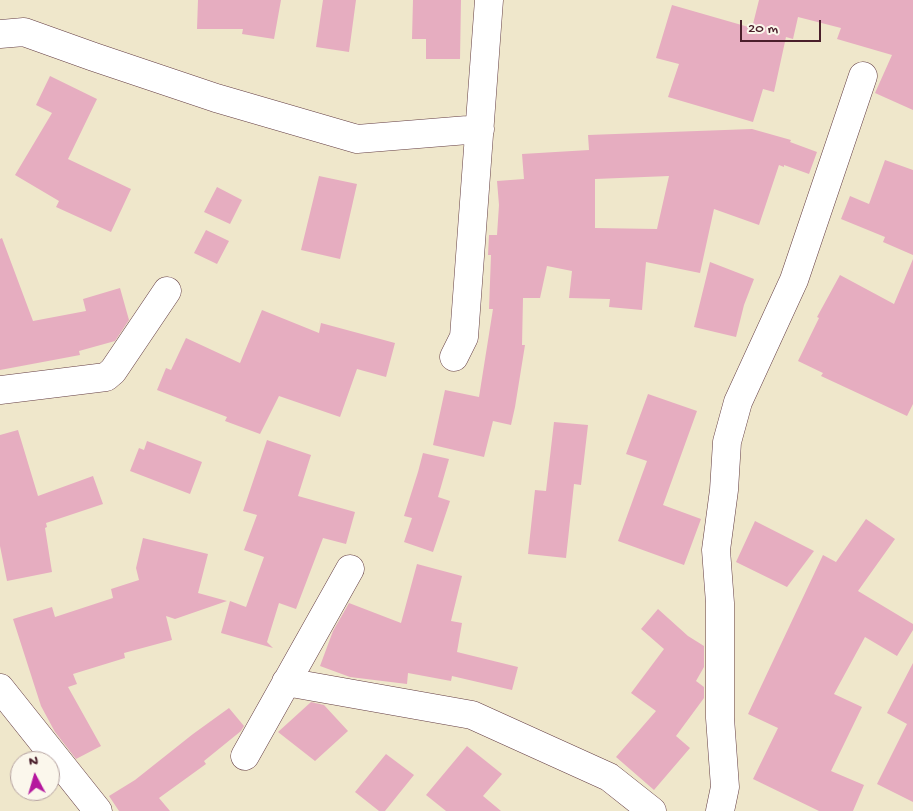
<!DOCTYPE html>
<style>
body{margin:0}
#map{position:relative;width:913px;height:811px;overflow:hidden;background:#efe7cb;font-family:"Gochi Hand",sans-serif}
canvas{display:block}
.north{position:absolute;left:10px;top:751px;width:50px;height:50px;box-sizing:border-box;background:#fbf7ec;border:1px solid #b4a19f;border-radius:50%;rotate:354deg;font-size:14px;font-weight:700;line-height:20px;text-align:center;color:#4a1f2b}
.north::after{content:'';display:block;margin:auto;width:18px;height:22px;background:#b5179e;clip-path:polygon(50% 0,100% 100%,50% 72%,0 100%)}
.scale{position:absolute;left:740px;top:20px;width:81px;height:22px;box-sizing:border-box;border:2px solid #4a1f2b;border-top:0;padding-left:6px;font-size:15px;line-height:18px;white-space:nowrap;color:#4a1f2b;-webkit-text-stroke:4px #fbf7ec;paint-order:stroke}
</style>
<div id="map">
<canvas width="913" height="811"></canvas>
<div class="north">N</div>
<div class="scale">20 m</div>
</div>
<script>
const ctx = document.querySelector('canvas').getContext('2d');
ctx.lineJoin = 'round';
function paint(path, color) {
  ctx.fillStyle = color;
  ctx.fill(path, 'evenodd');
}
function shape(rows) {
  const path = new Path2D();
  for (const r of rows) {
    path.moveTo(r[0], r[1]);
    for (let i = 2; i < r.length; i += 2) path.lineTo(r[i], r[i + 1]);
  }
  return path;
}
function stroke(path, color, width, dash) {
  ctx.strokeStyle = color;
  ctx.lineWidth = width;
  ctx.lineCap = dash ? 'butt' : 'round';
  ctx.setLineDash(dash || []);
  ctx.stroke(path);
}
paint(shape([
 [198,0,281,0,274,39,242,34,243,29,197,29],
 [323,0,356,0,349,52,316,47],
 [413,0,461,0,460,59,426,59,426,39,412,39],
 [759,0,913,0,913,110,875,93,892,55,837,39,841,28,798,17,793,39,786,37,774,92,763,89,753,122,668,97,679,64,656,58,672,5,752,28],
 [50,76,97,99,68,159,131,189,111,232,56,207,59,201,15,175,52,113,36,105],
 [752,129,791,140,790,142,817,152,809,174,784,165,784,167,779,165,759,225,714,209,700,273,646,262,642,310,609,307,610,299,569,298,572,271,547,266,540,298,523,298,522,345,525,345,515,407,511,425,493,421,484,457,433,445,445,390,479,397,493,309,489,309,491,255,488,255,489,235,497,235,499,205,497,181,524,179,522,154,589,150,588,135],
 [669,176,657,229,595,228,595,179],
 [885,160,913,170,913,255,883,242,885,237,841,219,850,196,869,204],
 [319,176,357,184,340,259,301,250],
 [217,187,242,200,230,224,204,212],
 [206,230,229,241,217,264,194,253],
 [2,238,33,321,86,311,83,299,120,288,129,320,115,341,79,351,80,355,0,370,0,239],
 [913,259,913,404,907,416,821,376,823,373,798,361,819,318,817,317,840,275,894,304],
 [710,262,754,279,744,305,736,337,694,327],
 [262,310,319,333,321,323,395,343,386,377,357,369,340,417,279,396,260,434,225,421,227,417,157,390,166,368,171,370,186,338,240,363],
 [648,394,697,411,663,505,701,519,684,565,618,541,647,461,626,454],
 [554,422,588,425,581,485,574,484,566,558,528,554,535,490,546,491],
 [18,430,38,496,93,476,103,504,46,523,47,527,45,528,52,572,7,581,0,546,0,435],
 [267,440,311,455,298,496,355,512,346,544,323,538,296,609,279,603,267,642,273,648,221,633,230,601,246,607,264,557,244,550,257,515,243,511],
 [147,441,202,462,190,494,130,471,139,448,144,450],
 [423,453,449,459,438,497,450,501,433,552,404,542,412,518,404,516,418,472],
 [866,519,895,539,858,591,913,624,913,630,897,656,865,637,834,694,862,707,831,771,864,785,853,811,819,811,753,779,778,728,748,714,823,555,836,562],
 [755,521,814,551,787,587,736,562],
 [143,538,208,554,198,593,227,601,175,619,166,616,172,640,124,653,125,658,73,674,77,684,68,687,101,746,76,759,55,732,41,706,13,619,52,607,55,617,113,598,111,589,139,580,136,568],
 [417,564,462,576,451,621,462,623,457,652,518,667,512,690,452,676,451,681,408,673,407,684,350,677,320,666,333,631,349,603,401,623],
 [658,609,688,636,704,646,704,667,696,681,704,687,704,698,676,736,690,748,654,790,616,757,656,711,631,693,664,649,641,629],
 [913,663,913,802,877,784,907,724,887,713],
 [311,702,324,705,348,731,315,761,278,732],
 [229,708,244,726,241,731,204,761,206,764,159,798,170,811,119,811,109,796,135,780,193,734],
 [467,746,502,774,483,796,501,811,446,811,426,795],
 [386,754,414,775,385,811,379,811,355,792]
]), '#e6adc0');
const minor = shape([
 [0,34,24,32,94,57,216,98,357,139,480,129],
 [454,357,464,337,489,0],
 [0,390,106,377,113,371,167,291],
 [286,682,472,715,609,777,652,811],
 [0,688,98,811],
 [245,756,350,569],
 [720,811,725,787,720,718,720,603,716,550,724,490,727,442,738,402,794,280,863,76]
]);
stroke(minor, '#633d43', 29);
stroke(minor, '#fff', 28);
</script>
